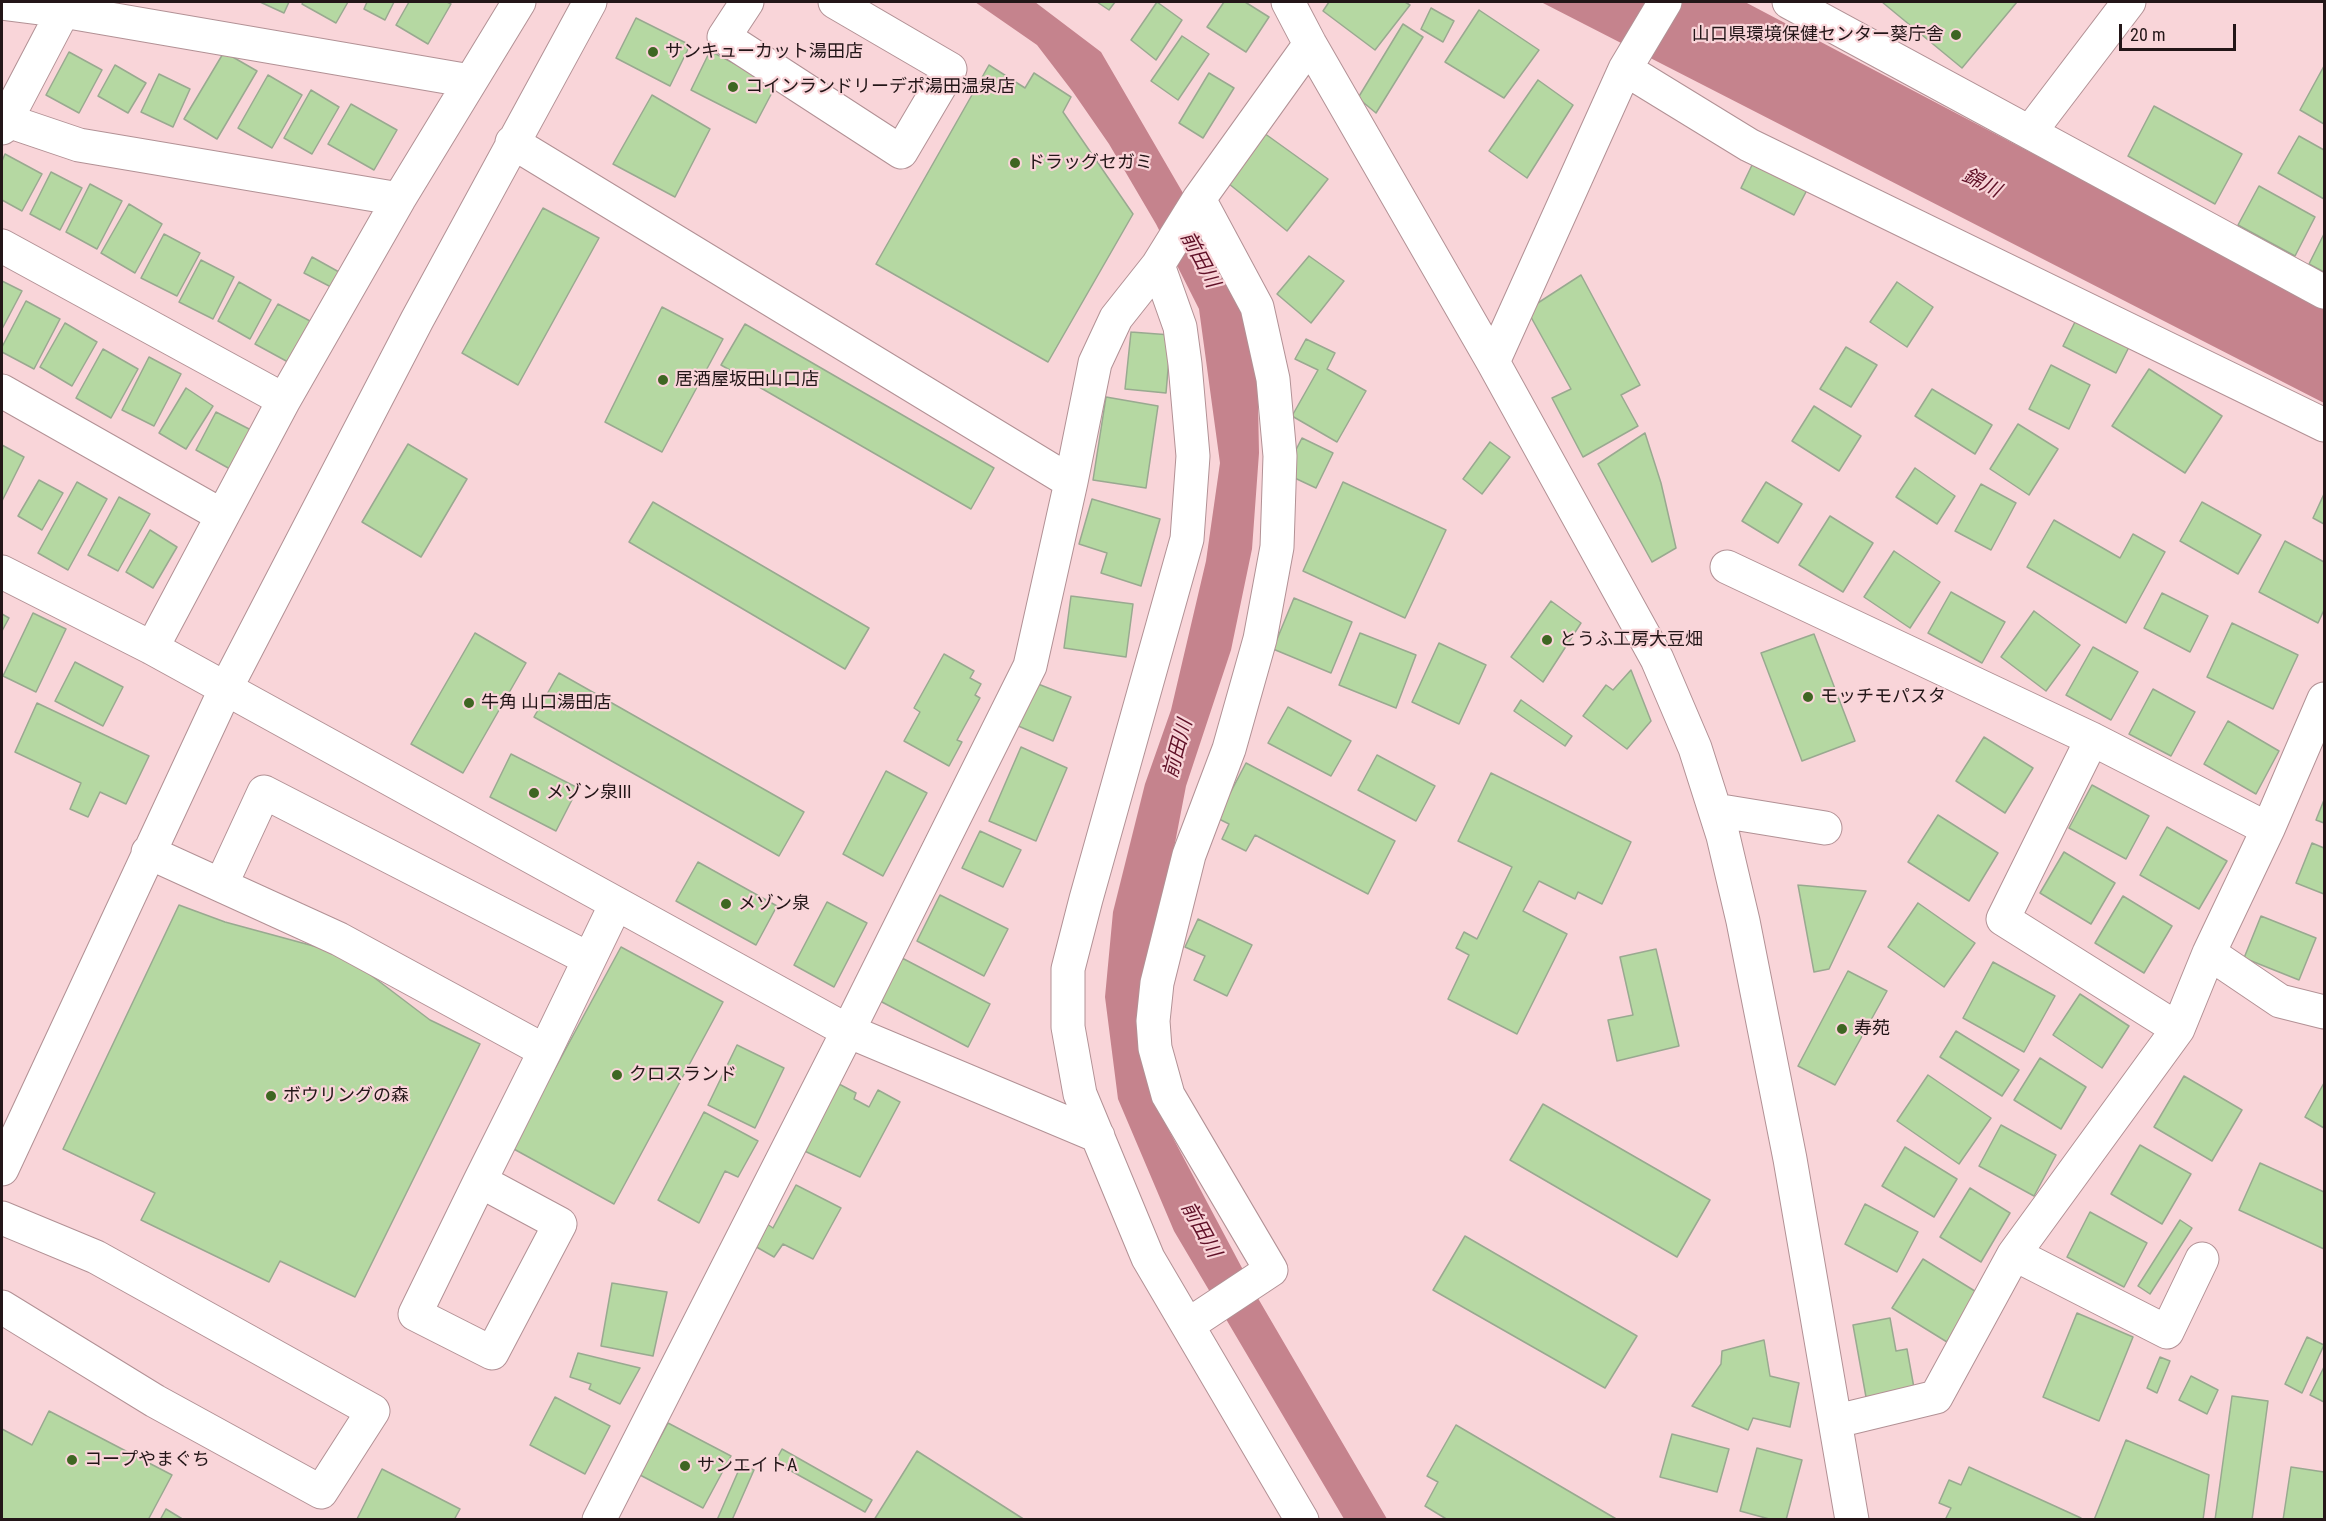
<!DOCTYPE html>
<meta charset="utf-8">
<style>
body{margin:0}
#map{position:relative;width:2326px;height:1521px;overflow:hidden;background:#f9d5d9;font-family:"Roboto Condensed",sans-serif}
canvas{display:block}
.frame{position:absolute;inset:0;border:3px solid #231618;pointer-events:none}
.scale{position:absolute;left:2119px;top:24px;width:117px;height:27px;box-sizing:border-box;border:3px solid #231618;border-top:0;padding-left:8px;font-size:18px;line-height:21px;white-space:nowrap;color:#231618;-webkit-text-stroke:4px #f9d5d9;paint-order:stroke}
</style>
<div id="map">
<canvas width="2326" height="1521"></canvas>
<div class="frame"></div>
<div class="scale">20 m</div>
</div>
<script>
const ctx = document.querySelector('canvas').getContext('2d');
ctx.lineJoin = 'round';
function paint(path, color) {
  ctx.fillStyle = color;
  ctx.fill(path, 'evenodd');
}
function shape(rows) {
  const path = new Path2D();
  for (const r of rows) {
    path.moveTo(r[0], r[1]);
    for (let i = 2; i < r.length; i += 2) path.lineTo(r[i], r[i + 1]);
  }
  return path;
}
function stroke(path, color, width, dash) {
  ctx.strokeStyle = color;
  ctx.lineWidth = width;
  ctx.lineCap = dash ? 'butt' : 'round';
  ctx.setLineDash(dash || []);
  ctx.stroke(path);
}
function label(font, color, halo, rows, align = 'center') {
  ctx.font = font + ' "Roboto Condensed","Noto Sans JP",sans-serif';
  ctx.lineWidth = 4.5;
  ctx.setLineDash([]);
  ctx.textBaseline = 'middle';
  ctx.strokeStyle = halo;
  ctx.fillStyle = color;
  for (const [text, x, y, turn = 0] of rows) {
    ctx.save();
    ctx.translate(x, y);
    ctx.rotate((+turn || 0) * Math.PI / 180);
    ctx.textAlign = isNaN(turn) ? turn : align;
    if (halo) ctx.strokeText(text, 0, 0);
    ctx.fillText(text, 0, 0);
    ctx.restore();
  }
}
paint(shape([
 [975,2,1035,2,1101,52,1226,267,1257,356,1259,453,1252,549,1231,650,1186,786,1138,1035,1155,1104,1259,1300,1387,1519,1344,1519,1174,1231,1118,1099,1105,997,1113,912,1145,784,1171,710,1206,561,1220,463,1199,309,1156,224,1109,144,1073,92,1037,45],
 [1541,2,1745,2,2324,307,2324,403]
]), '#c5838d');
const building = shape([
 [260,2,289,2,284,13,260,2],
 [303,2,348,2,336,23,302,4,303,2],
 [367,2,394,2,385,20,364,9,367,2],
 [409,2,447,2,451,4,428,44,396,25,409,2],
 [1097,2,1115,2,1109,10,1097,2],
 [1157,2,1182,20,1156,60,1131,40,1157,2],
 [1224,2,1245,2,1269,17,1246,52,1207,27,1224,2],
 [1329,2,1405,2,1410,5,1375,50,1323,11,1329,2],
 [1882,2,2017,2,1962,68,1882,2],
 [1431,8,1454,21,1443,42,1421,29,1431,8],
 [1479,10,1539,50,1504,98,1445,62,1479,10],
 [636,18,690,45,670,86,616,58,636,18],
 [1403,24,1423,37,1376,113,1358,98,1403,24],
 [1182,36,1209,54,1178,100,1151,81,1182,36],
 [710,51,776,85,756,123,691,90,710,51],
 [69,52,102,70,79,113,46,95,69,52],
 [224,52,257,71,217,139,184,119,224,52],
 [115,65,146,83,128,113,98,96,115,65],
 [989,65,1025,88,1034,73,1071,97,1063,112,1133,214,1048,362,876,264,989,65],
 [2324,66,2324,124,2300,110,2324,66],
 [1209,73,1234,88,1203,138,1179,123,1209,73],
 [159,74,190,89,173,127,141,112,159,74],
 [268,75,302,95,272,148,238,128,268,75],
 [1538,80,1573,105,1527,178,1489,151,1538,80],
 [311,90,339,107,312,154,284,138,311,90],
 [652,95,710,129,675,197,613,164,652,95],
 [351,104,397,130,374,170,328,144,351,104],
 [2154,106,2242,154,2215,204,2128,156,2154,106],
 [1257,128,1328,179,1287,231,1223,179,1257,128],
 [2299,136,2324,150,2324,199,2278,173,2299,136],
 [5,154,42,174,22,211,2,200,2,161,5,154],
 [1754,161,1808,188,1794,215,1741,188,1754,161],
 [51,172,82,188,60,230,30,214,51,172],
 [90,184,122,201,97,249,66,232,90,184],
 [2259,186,2315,217,2295,256,2238,225,2259,186],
 [129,204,162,224,135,273,101,253,129,204],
 [543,208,599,238,518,385,462,353,543,208],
 [164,234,200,253,177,296,141,278,164,234],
 [2324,234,2324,272,2309,264,2324,234],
 [1309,256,1344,281,1311,323,1277,294,1309,256],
 [312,257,339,272,331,287,304,273,312,257],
 [201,260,234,277,213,319,179,302,201,260],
 [1581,275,1640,385,1621,395,1638,426,1583,457,1552,398,1571,389,1527,310,1581,275],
 [2,281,22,291,2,329,2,281],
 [239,282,271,300,250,339,218,321,239,282],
 [1897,282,1933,307,1907,347,1870,322,1897,282],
 [26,301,60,319,34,369,2,352,2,347,26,301],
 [278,304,310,321,288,362,255,344,278,304],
 [662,307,723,339,662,452,605,422,662,307],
 [2077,318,2130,345,2116,373,2063,346,2077,318],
 [65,323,97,342,72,386,40,367,65,323],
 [745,324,994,468,971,509,721,365,745,324],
 [1131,332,1171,335,1166,393,1125,389,1131,332],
 [1306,339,1335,353,1327,369,1366,391,1337,442,1292,416,1318,370,1295,359,1306,339],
 [1846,347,1877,365,1851,407,1820,389,1846,347],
 [103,349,138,369,111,418,76,398,103,349],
 [149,357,181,374,154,426,122,410,149,357],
 [2051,365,2090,385,2069,429,2029,409,2051,365],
 [2149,369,2222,416,2185,473,2112,426,2149,369],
 [186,388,213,406,186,449,159,433,186,388],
 [1932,389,1992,425,1975,454,1915,416,1932,389],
 [1106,397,1158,406,1146,488,1093,480,1106,397],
 [1814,406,1861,436,1839,471,1792,441,1814,406],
 [216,412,251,430,230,469,196,450,216,412],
 [2018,424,2058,449,2029,495,1990,469,2018,424],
 [1645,433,1661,483,1676,548,1652,562,1598,464,1645,433],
 [1302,438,1333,453,1316,488,1284,473,1302,438],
 [1490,442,1510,457,1482,494,1463,479,1490,442],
 [408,444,467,479,421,557,362,522,408,444],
 [2,445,24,457,2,501,2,445],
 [1915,468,1955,496,1937,524,1896,497,1915,468],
 [39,480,63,493,42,530,18,516,39,480],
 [77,482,107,499,68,570,38,553,77,482],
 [1343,482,1446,530,1405,618,1303,571,1343,482],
 [1766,482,1802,504,1778,543,1742,521,1766,482],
 [1981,484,2016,503,1991,550,1955,531,1981,484],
 [2324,494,2324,524,2313,518,2324,494],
 [119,497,150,514,118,571,88,555,119,497],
 [1092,499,1160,519,1141,586,1101,573,1107,553,1079,544,1092,499],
 [653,502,869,628,845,669,629,542,653,502],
 [2202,502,2261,535,2238,574,2180,541,2202,502],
 [1830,516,1873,543,1843,592,1799,565,1830,516],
 [2054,520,2120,558,2133,534,2165,552,2126,623,2027,567,2054,520],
 [150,530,177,547,153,588,126,572,150,530],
 [2285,541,2324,562,2324,610,2318,623,2259,592,2285,541],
 [1894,551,1940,582,1910,628,1864,597,1894,551],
 [1951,592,2005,622,1982,663,1928,633,1951,592],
 [2162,593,2208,616,2190,652,2144,628,2162,593],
 [1071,596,1133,604,1126,657,1064,648,1071,596],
 [1294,598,1352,622,1331,673,1273,649,1294,598],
 [1551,601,1581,623,1543,682,1511,657,1551,601],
 [2034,611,2080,645,2046,691,2001,657,2034,611],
 [33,613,66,629,36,692,3,676,33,613],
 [2,614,9,618,2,631,2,614],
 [2232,623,2298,655,2273,709,2207,677,2232,623],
 [475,633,526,663,463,773,411,744,475,633],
 [1360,633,1416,655,1396,708,1339,685,1360,633],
 [1814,634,1855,741,1802,761,1761,653,1814,634],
 [1439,643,1486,665,1459,724,1412,702,1439,643],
 [2093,647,2138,672,2111,720,2066,695,2093,647],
 [944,654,974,671,970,678,981,684,975,695,980,698,957,740,962,742,949,766,904,741,920,712,914,708,944,654],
 [75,662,123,687,103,726,55,701,75,662],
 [1631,670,1651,721,1627,749,1583,716,1606,685,1613,690,1631,670],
 [559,673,804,812,779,856,534,717,559,673],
 [1033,682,1071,697,1053,741,1016,725,1033,682],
 [2153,689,2195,712,2171,756,2129,734,2153,689],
 [1521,700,1572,736,1565,746,1514,711,1521,700],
 [37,703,149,756,126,804,100,792,88,817,70,809,81,783,15,752,37,703],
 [1288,707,1351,741,1331,776,1268,743,1288,707],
 [2228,721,2279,751,2256,794,2204,764,2228,721],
 [1984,737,2033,768,2005,813,1956,781,1984,737],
 [1021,747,1067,768,1036,841,989,821,1021,747],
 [511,754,578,788,556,831,490,797,511,754],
 [1377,755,1435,786,1416,821,1358,790,1377,755],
 [1246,763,1395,841,1368,894,1255,835,1246,851,1222,839,1229,824,1217,818,1246,763],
 [886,771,927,793,883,876,843,854,886,771],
 [1491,773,1631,842,1602,904,1578,892,1575,899,1539,881,1523,911,1567,934,1517,1034,1448,999,1469,955,1456,948,1464,932,1477,939,1512,867,1458,841,1491,773],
 [2092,785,2149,816,2126,859,2069,828,2092,785],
 [2324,800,2324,823,2316,820,2324,800],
 [1938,815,1998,853,1969,901,1908,862,1938,815],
 [2167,827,2227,861,2199,909,2140,875,2167,827],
 [980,831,1021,850,1003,887,962,868,980,831],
 [2312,843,2324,848,2324,894,2296,883,2312,843],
 [2064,852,2115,883,2091,924,2040,893,2064,852],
 [698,862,777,906,756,945,676,901,698,862],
 [1798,885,1866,891,1829,969,1814,972,1798,885],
 [940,895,1008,929,984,976,917,941,940,895],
 [2123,896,2172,926,2144,973,2095,943,2123,896],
 [827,902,867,923,834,987,794,965,827,902],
 [1918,903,1975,943,1944,987,1888,947,1918,903],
 [179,905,225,922,343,954,430,1020,480,1044,355,1297,280,1261,269,1282,141,1220,155,1193,63,1149,179,905],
 [2261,916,2316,938,2299,980,2244,958,2261,916],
 [1198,919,1252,945,1227,996,1194,980,1205,956,1185,947,1198,919],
 [621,947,723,1002,614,1204,512,1148,621,947],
 [1656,949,1679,1046,1617,1061,1608,1020,1633,1015,1620,957,1656,949],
 [902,958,990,1004,968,1047,880,1001,902,958],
 [1993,962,2055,996,2024,1052,1963,1018,1993,962],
 [1848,971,1887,991,1835,1085,1798,1066,1848,971],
 [2080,994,2129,1026,2102,1068,2053,1035,2080,994],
 [1956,1031,2019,1070,2002,1096,1940,1057,1956,1031],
 [737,1045,784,1068,755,1128,708,1105,737,1045],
 [2040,1058,2086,1087,2061,1129,2014,1100,2040,1058],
 [1928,1075,1991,1118,1959,1164,1897,1121,1928,1075],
 [2184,1076,2242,1110,2212,1161,2154,1127,2184,1076],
 [2324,1083,2324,1128,2305,1117,2324,1083],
 [839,1084,856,1093,854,1099,869,1107,878,1090,900,1102,860,1177,796,1147,839,1084],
 [1543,1104,1710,1200,1677,1257,1510,1160,1543,1104],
 [704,1112,758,1141,738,1177,725,1171,699,1223,658,1200,704,1112],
 [2001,1125,2056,1155,2034,1196,1979,1166,2001,1125],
 [2140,1145,2191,1174,2162,1224,2111,1194,2140,1145],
 [1905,1147,1957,1179,1934,1217,1882,1186,1905,1147],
 [2260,1163,2324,1192,2324,1249,2239,1210,2260,1163],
 [796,1185,841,1208,813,1259,783,1244,774,1257,746,1241,758,1218,773,1228,796,1185],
 [1970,1188,2010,1213,1981,1262,1940,1237,1970,1188],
 [1865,1204,1918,1232,1897,1272,1845,1244,1865,1204],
 [2090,1212,2147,1243,2124,1287,2067,1257,2090,1212],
 [2180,1220,2192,1228,2150,1294,2138,1286,2180,1220],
 [1465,1236,1637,1336,1605,1388,1433,1290,1465,1236],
 [1923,1259,1978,1293,1947,1342,1892,1308,1923,1259],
 [612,1283,667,1292,653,1356,601,1346,612,1283],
 [2077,1313,2133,1337,2099,1421,2043,1397,2077,1313],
 [1890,1318,1896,1351,1907,1349,1914,1388,1866,1397,1853,1325,1890,1318],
 [2307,1337,2324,1345,2302,1393,2285,1384,2307,1337],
 [1764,1340,1770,1376,1799,1383,1790,1427,1753,1418,1748,1430,1692,1406,1721,1364,1722,1351,1764,1340],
 [578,1353,640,1368,620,1404,589,1389,591,1384,570,1377,578,1353],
 [2160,1357,2170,1361,2157,1393,2147,1388,2160,1357],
 [2324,1367,2324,1402,2310,1395,2324,1367],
 [2191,1376,2218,1390,2207,1414,2179,1400,2191,1376],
 [2232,1396,2268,1401,2252,1520,2215,1520,2232,1396],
 [555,1397,610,1426,585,1474,530,1445,555,1397],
 [49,1411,172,1475,148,1520,2,1520,2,1429,32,1445,49,1411],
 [668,1423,731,1456,703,1508,640,1475,668,1423],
 [1456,1425,1618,1520,1448,1520,1425,1506,1438,1482,1427,1476,1456,1425],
 [1672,1434,1729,1449,1717,1492,1660,1477,1672,1434],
 [2126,1440,2209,1475,2203,1520,2094,1520,2126,1440],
 [1757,1448,1802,1460,1786,1520,1773,1520,1740,1511,1757,1448],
 [782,1449,872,1500,865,1512,775,1462,782,1449],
 [917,1451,1025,1520,874,1520,917,1451],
 [741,1465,754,1470,732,1520,717,1520,741,1465],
 [1969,1467,2081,1518,2080,1520,1945,1520,1951,1508,1939,1503,1949,1480,1961,1485,1969,1467],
 [2291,1467,2324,1472,2324,1520,2283,1520,2291,1467],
 [382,1469,460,1509,454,1520,357,1519,382,1469],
 [166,1509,184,1520,160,1520,166,1509]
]);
paint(building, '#b5d8a2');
stroke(building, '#99a990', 1.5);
const minor = shape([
 [747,2,724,37,901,152,950,69,835,2],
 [1288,2,1310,44,1493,362,1657,659,1695,748,1723,836,1743,921,1790,1159,1852,1520],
 [1789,2,2324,292],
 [2,3,63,11,470,81],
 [1625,69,1749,145,2324,425],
 [5,120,79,145,399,199],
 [2,128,68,2],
 [2030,132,2129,2],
 [512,142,1071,482],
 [2,246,284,400],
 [1158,265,1180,327,1185,364,1193,456,1187,539,1086,899,1068,969,1068,1027,1080,1094,1148,1258,1302,1520],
 [1493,362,1625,69,1665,2],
 [2,391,221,515],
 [1727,567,2092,739,2268,829],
 [2,572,152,648,848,1031,1098,1136],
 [152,648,284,400,399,199,519,2],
 [2092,739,2003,919,2178,1029],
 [1715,810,1825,828],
 [148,852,339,939,545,1051],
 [221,885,264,792,589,959],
 [2209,953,2280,1001,2324,1012],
 [2,1169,226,688,417,320,590,2],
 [480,1181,560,1224,492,1353,415,1314,480,1181,545,1051,616,904],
 [2,1218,96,1257,373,1411,321,1492,155,1401,2,1307],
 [2014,1254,2167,1332,2202,1259],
 [1188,1325,1271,1270,1168,1095,1155,1048,1153,1021,1157,983,1189,855,1229,749,1260,639,1277,547,1280,456,1273,379,1257,307,1199,199],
 [1837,1421,1936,1397,2014,1254,2178,1029,2209,953,2268,829,2324,699],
 [599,1520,848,1031,1030,666,1071,482,1095,363,1116,318,1158,265,1199,199,1310,44]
]);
stroke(minor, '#b29195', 35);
stroke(minor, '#fff', 33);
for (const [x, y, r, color] of [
 [1956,35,6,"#3e6622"],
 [653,52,6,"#3e6622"],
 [733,87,6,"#3e6622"],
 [1015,163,6,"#3e6622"],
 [663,380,6,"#3e6622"],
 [1547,640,6,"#3e6622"],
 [1808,697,6,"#3e6622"],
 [469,703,6,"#3e6622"],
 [534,793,6,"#3e6622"],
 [726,904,6,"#3e6622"],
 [1842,1029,6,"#3e6622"],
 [617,1075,6,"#3e6622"],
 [271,1096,6,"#3e6622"],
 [72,1460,6,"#3e6622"],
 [685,1466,6,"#3e6622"]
]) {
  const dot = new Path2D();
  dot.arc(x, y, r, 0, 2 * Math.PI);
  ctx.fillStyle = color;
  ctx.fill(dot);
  stroke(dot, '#f9d5d9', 2);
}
label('18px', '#231618', '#f9d5d9', [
 ["山口県環境保健センター葵庁舎",1944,35,"right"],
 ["サンキューカット湯田店",665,52],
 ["コインランドリーデポ湯田温泉店",745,87],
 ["ドラッグセガミ",1027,163],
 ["居酒屋坂田山口店",675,380],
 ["とうふ工房大豆畑",1559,640],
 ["モッチモパスタ",1820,697],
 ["牛角 山口湯田店",481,703],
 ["メゾン泉III",546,793],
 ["メゾン泉",738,904],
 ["寿苑",1854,1029],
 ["クロスランド",629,1075],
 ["ボウリングの森",283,1096],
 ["コープやまぐち",84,1460],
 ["サンエイトA",697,1466]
], 'left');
label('italic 20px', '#601027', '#f9d5d9', [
 ["錦川",1981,184,27],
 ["前田川",1199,260,62],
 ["前田川",1179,749,-75],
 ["前田川",1200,1230,61]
]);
</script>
